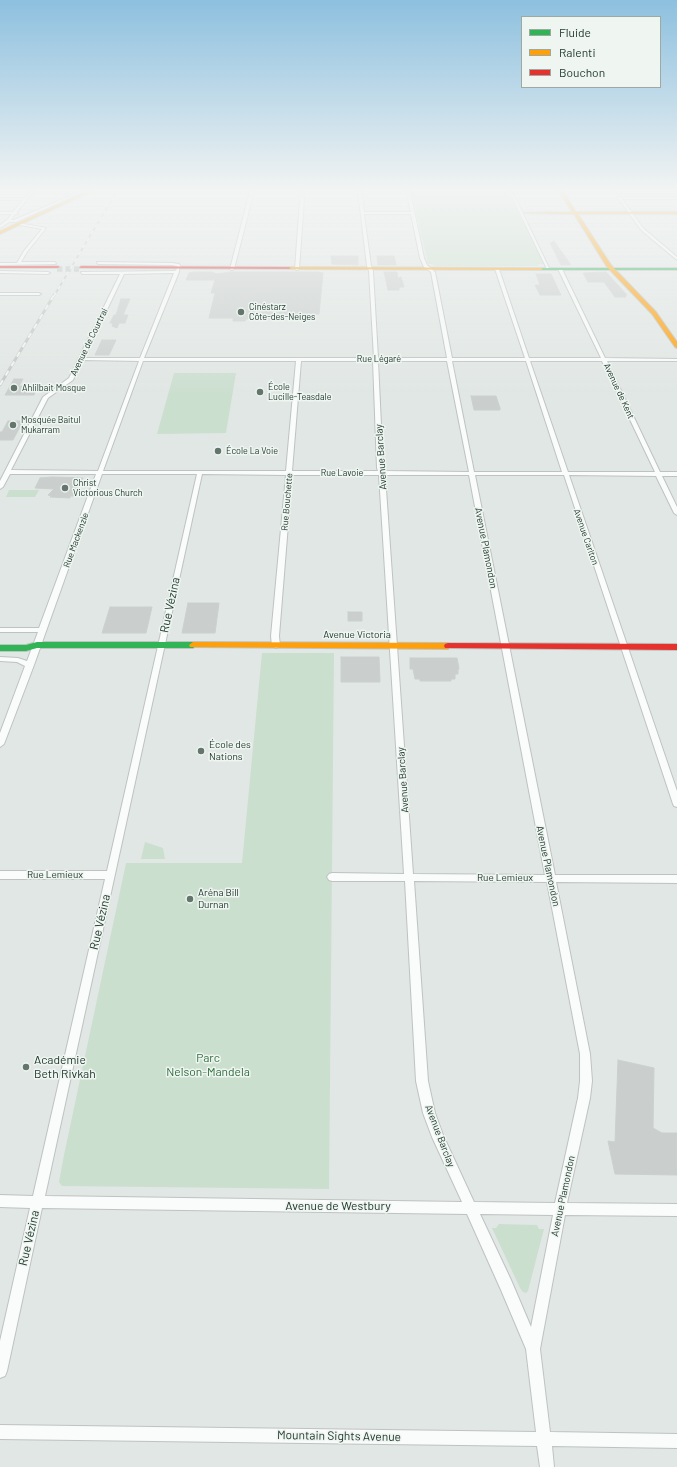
<!DOCTYPE html>
<meta charset="utf-8">
<style>
body{margin:0}
#map{position:relative;width:677px;height:1467px;overflow:hidden;background:#e1e7e4;font-family:Barlow,sans-serif}
canvas{display:block}
.legend{position:absolute;left:521px;top:16px;width:140px;height:72px;box-sizing:border-box;background:#eff6f1;border:1px solid #9daaa3;margin:0;padding:5px 7px;list-style:none;font-size:12px;color:#21382e}
.legend li{display:flex;align-items:center;gap:8px;height:20px}
.legend b{width:20px;border:1px solid #9daaa3}
</style>
<div id="map">
<canvas width="677" height="1467"></canvas>
<ul class="legend">
<li><b style="height:5px;background:#30b455"></b>Fluide</li>
<li><b style="height:5px;background:#ff9f0a"></b>Ralenti</li>
<li><b style="height:5px;background:#e5322d"></b>Bouchon</li>
</ul>
</div>
<script>
const ctx = document.querySelector('canvas').getContext('2d');
ctx.lineJoin = 'round';
function paint(path, color) {
  ctx.fillStyle = color;
  ctx.fill(path, 'evenodd');
}
function shape(rows) {
  const path = new Path2D();
  for (const r of rows) {
    path.moveTo(r[0], r[1]);
    for (let i = 2; i < r.length; i += 2) path.lineTo(r[i], r[i + 1]);
  }
  return path;
}
function stroke(path, color, width, dash) {
  ctx.strokeStyle = color;
  ctx.lineWidth = width;
  ctx.lineCap = dash ? 'butt' : 'round';
  ctx.setLineDash(dash || []);
  ctx.stroke(path);
}
function label(font, color, halo, rows, align = 'center') {
  ctx.font = font + ' Barlow,sans-serif';
  ctx.lineWidth = 3;
  ctx.setLineDash([]);
  ctx.textBaseline = 'middle';
  ctx.strokeStyle = halo;
  ctx.fillStyle = color;
  for (const [text, x, y, turn = 0] of rows) {
    ctx.save();
    ctx.translate(x, y);
    ctx.rotate((+turn || 0) * Math.PI / 180);
    ctx.textAlign = isNaN(turn) ? turn : align;
    if (halo) ctx.strokeText(text, 0, 0);
    ctx.fillText(text, 0, 0);
    ctx.restore();
  }
}
paint(shape([
 [411,191,507,191,544,264,538,264,538,266,434,266,433,264,428,264],
 [174,373,236,373,226,433,157,434],
 [9,490,39,490,35,497,6,497],
 [262,653,334,653,329,1189,62,1186,59,1182,64,1155,126,863,242,863],
 [145,842,163,848,165,859,141,859],
 [499,1224,537,1225,539,1229,544,1229,529,1287,528,1291,526,1293,523,1292,520,1288,492,1228,496,1228]
]), '#cbdfcf');
const building = shape([
 [554,241,571,265,561,265,550,243,554,241],
 [331,256,358,256,358,265,332,264,331,256],
 [377,256,394,256,396,265,378,265,377,256],
 [194,272,212,272,217,274,230,272,319,272,323,273,319,314,304,314,304,316,271,316,271,319,246,319,245,321,233,321,233,318,209,318,215,293,211,293,215,280,186,280,189,273,194,272],
 [384,272,397,272,398,278,401,277,404,287,399,287,399,290,388,290,384,272],
 [606,272,627,295,625,295,626,297,615,297,604,282,588,282,583,273,606,272],
 [536,274,551,274,561,295,540,295,535,285,540,285,536,274],
 [121,299,130,299,123,315,128,315,125,323,119,323,117,328,112,326,113,323,110,323,114,315,116,315,121,299],
 [102,340,116,340,109,355,95,355,102,340],
 [14,379,23,379,19,386,37,386,34,395,5,395,14,379],
 [471,396,496,396,500,408,500,410,474,410,471,396],
 [8,421,23,421,13,440,0,440,0,432,2,432,8,421],
 [40,478,52,477,83,478,79,487,75,487,76,496,70,496,70,498,50,497,52,496,48,495,54,489,35,488,40,478],
 [188,603,219,603,215,633,182,633,188,603],
 [110,607,152,607,146,633,102,633,110,607],
 [348,612,362,612,362,621,348,621,348,612],
 [341,657,379,657,380,682,341,682,341,657],
 [410,658,457,658,459,669,458,669,458,674,455,674,455,679,451,679,451,681,420,681,420,679,415,679,413,669,410,669,410,658],
 [618,1060,654,1068,653,1128,662,1133,677,1133,677,1175,615,1174,608,1141,615,1142,618,1060]
]);
paint(building, '#cacfcd');
stroke(building, '#cad0cd', 1);
stroke(shape([
 [57,269,79,269]
]), '#bbc4c0', 5.5, [5.5, 3]);
const street = shape([
 [31,191,34,191,17,212,18,214,15,214,11,220,14,220,81,191,85,191,16,222,9,222,0,228,0,225,7,220,12,214,0,214,0,212,13,212,23,200,0,200,0,198,25,198,31,191],
 [250,191,254,191,234,269,232,270,230,269,250,191],
 [299,191,303,191,304,200,299,269,297,270,295,269,300,200,299,191],
 [358,191,362,191,364,212,411,212,406,191,410,191,424,258,427,265,435,272,452,358,525,358,495,269,497,268,499,269,529,358,601,358,558,269,560,268,562,269,605,358,677,359,677,361,607,361,660,472,677,472,677,476,662,476,677,507,677,515,674,513,656,476,569,475,677,791,677,807,674,806,673,804,564,475,475,475,555,875,677,875,677,883,556,882,590,1054,592,1081,590,1098,567,1203,677,1204,677,1216,565,1215,540,1349,550,1432,677,1434,677,1448,552,1446,554,1467,540,1467,537,1446,0,1439,0,1425,536,1432,526,1349,501,1290,467,1214,42,1208,7,1371,5,1376,0,1378,0,1341,30,1208,0,1207,0,1195,33,1196,105,879,0,879,0,871,107,871,197,474,102,474,34,665,4,744,0,747,0,733,25,666,17,662,0,661,0,657,18,658,27,661,38,632,0,632,0,628,39,628,96,474,10,474,3,487,0,489,0,481,43,397,69,378,120,274,82,274,81,272,175,271,178,268,177,266,172,265,98,264,97,262,172,263,179,264,181,267,179,268,179,272,144,358,374,358,369,271,367,266,358,191],
 [364,214,411,214,420,258,424,267,431,272,447,358,378,358,373,271,371,266,364,214],
 [174,273,140,358,84,358,124,274,174,273],
 [82,360,139,361,98,471,11,470,48,398,73,380,82,360],
 [143,361,296,361,286,471,103,471,143,361],
 [301,361,373,361,377,468,378,471,292,471,301,361],
 [378,361,447,361,469,472,384,471,383,468,378,361],
 [452,361,526,361,562,472,474,472,452,361],
 [530,361,602,361,655,472,568,472,530,361],
 [202,474,286,475,271,636,272,646,276,648,280,646,279,636,292,475,379,475,404,874,332,873,329,874,327,877,329,880,332,881,405,881,416,1081,423,1113,432,1137,462,1202,45,1196,202,474],
 [385,475,469,475,545,875,413,874,385,475],
 [414,881,547,882,580,1054,580,1081,578,1098,555,1203,474,1202,443,1135,435,1113,428,1081,414,881],
 [480,1214,553,1215,531,1327,511,1280,480,1214],
 [509,191,512,191,550,270,547,269,509,191],
 [613,191,615,191,620,197,677,197,677,199,622,199,643,228,677,257,677,260,641,230,613,191],
 [19,223,46,228,27,252,21,262,55,262,56,264,0,265,0,263,17,263,24,251,42,229,20,225,19,223],
 [0,271,48,272,50,273,48,274,0,273,0,271],
 [0,293,39,293,41,294,39,295,0,295,0,293]
]);
const fast = shape([
 [541,268,677,268,677,270,539,270,541,268],
 [37,642,193,642,197,645,193,648,37,648,26,651,0,651,0,645,26,645,37,642]
]);
const slow = shape([
 [88,191,92,191,0,234,0,231,88,191],
 [559,191,563,191,576,212,677,212,677,214,578,214,611,265,656,312,677,342,677,348,675,347,652,314,607,267,574,214,520,213,572,212,559,191],
 [289,267,541,268,543,269,541,270,287,269,289,267],
 [193,642,448,643,452,646,448,649,190,647,189,645,193,642]
]);
const jam = shape([
 [0,266,58,266,60,267,58,268,0,268,0,266],
 [81,266,289,267,291,268,289,269,79,268,81,266],
 [448,643,677,644,677,650,445,648,444,646,445,644,448,643]
]);
stroke(street, '#bec3c1', 2);
stroke(fast, '#bec4c1', 2);
stroke(slow, '#bec4c1', 2);
stroke(jam, '#bec4c1', 2);
paint(street, '#fafbfb');
paint(fast, '#30b455');
paint(slow, '#ff9f0a');
paint(jam, '#e5322d');
const railFar1 = shape([
 [54,296,117,191]
]);
const rail = shape([
 [0,385,54,295]
]);
stroke(railFar1, '#c6c9c8', 2);
stroke(rail, '#c6c9c8', 3);
stroke(railFar1, '#eff6f1', 1.5, [4]);
stroke(rail, '#eff6f1', 2, [5.5]);
const sky = ctx.createLinearGradient(0, 0, 0, 396);
sky.addColorStop(0, '#8dc0df');
sky.addColorStop(0.48, '#f2f4f3');
sky.addColorStop(1, '#f2f4f300');
ctx.fillStyle = sky;
ctx.fillRect(0, 0, 677, 396);
for (const [x, y, r, color] of [
 [241,312,4,"#64756e"],
 [14,388,4,"#64756e"],
 [260,392,4,"#64756e"],
 [13,425,4,"#64756e"],
 [218,451,4,"#64756e"],
 [65,488,4,"#64756e"],
 [201,751,4,"#64756e"],
 [190,899,4,"#64756e"],
 [26,1067,4,"#64756e"]
]) {
  const dot = new Path2D();
  dot.arc(x, y, r, 0, 2 * Math.PI);
  ctx.fillStyle = color;
  ctx.fill(dot);
  stroke(dot, '#eff6f1', 1.5);
}
label('9px', '#21382e', '#eff6f1', [
 ["Cinéstarz",249,307],
 ["Côte-des-Neiges",249,317],
 ["École",268,387],
 ["Lucille-Teasdale",268,397],
 ["Ahlilbait Mosque",22,388],
 ["Mosquée Baitul",21,420],
 ["Mukarram",21,430],
 ["École La Voie",226,451],
 ["Christ",73,483],
 ["Victorious Church",73,493]
], 'left');
label('9px', '#21382e', '#eff6f1', [
 ["Avenue de Courtrai",89,342,-64],
 ["Rue Légaré",379,359],
 ["Avenue de Kent",619,391,65],
 ["Rue Lavoie",342,473],
 ["Rue Bouchette",287,502,-85],
 ["Avenue Carlton",586,537,71],
 ["Rue Mackenzie",76,540,-70]
]);
label('10px', '#21382e', '#eff6f1', [
 ["Avenue Barclay",381,457,-94],
 ["Avenue Plamondon",486,548,79],
 ["Avenue Victoria",357,635],
 ["Avenue Barclay",403,780,-94],
 ["Avenue Plamondon",548,866,78],
 ["Rue Lemieux",55,875],
 ["Rue Lemieux",505,878],
 ["Avenue Barclay",440,1136,69],
 ["Avenue Plamondon",563,1196,-78]
]);
label('10px', '#21382e', '#eff6f1', [
 ["École des",209,745],
 ["Nations",209,757],
 ["Aréna Bill",198,893],
 ["Durnan",198,905]
], 'left');
label('12px', '#21382e', '#eff6f1', [
 ["Rue Vézina",170,605,-78],
 ["Rue Vézina",100,922,-77],
 ["Avenue de Westbury",338,1206],
 ["Rue Vézina",29,1238,-77],
 ["Mountain Sights Avenue",339,1436,1]
]);
label('12px', '#2f6b3d', '#eff6f1', [
 ["Parc",208,1058],
 ["Nelson-Mandela",208,1072]
]);
label('12px', '#21382e', '#eff6f1', [
 ["Académie",34,1060],
 ["Beth Rivkah",34,1074]
], 'left');
</script>
